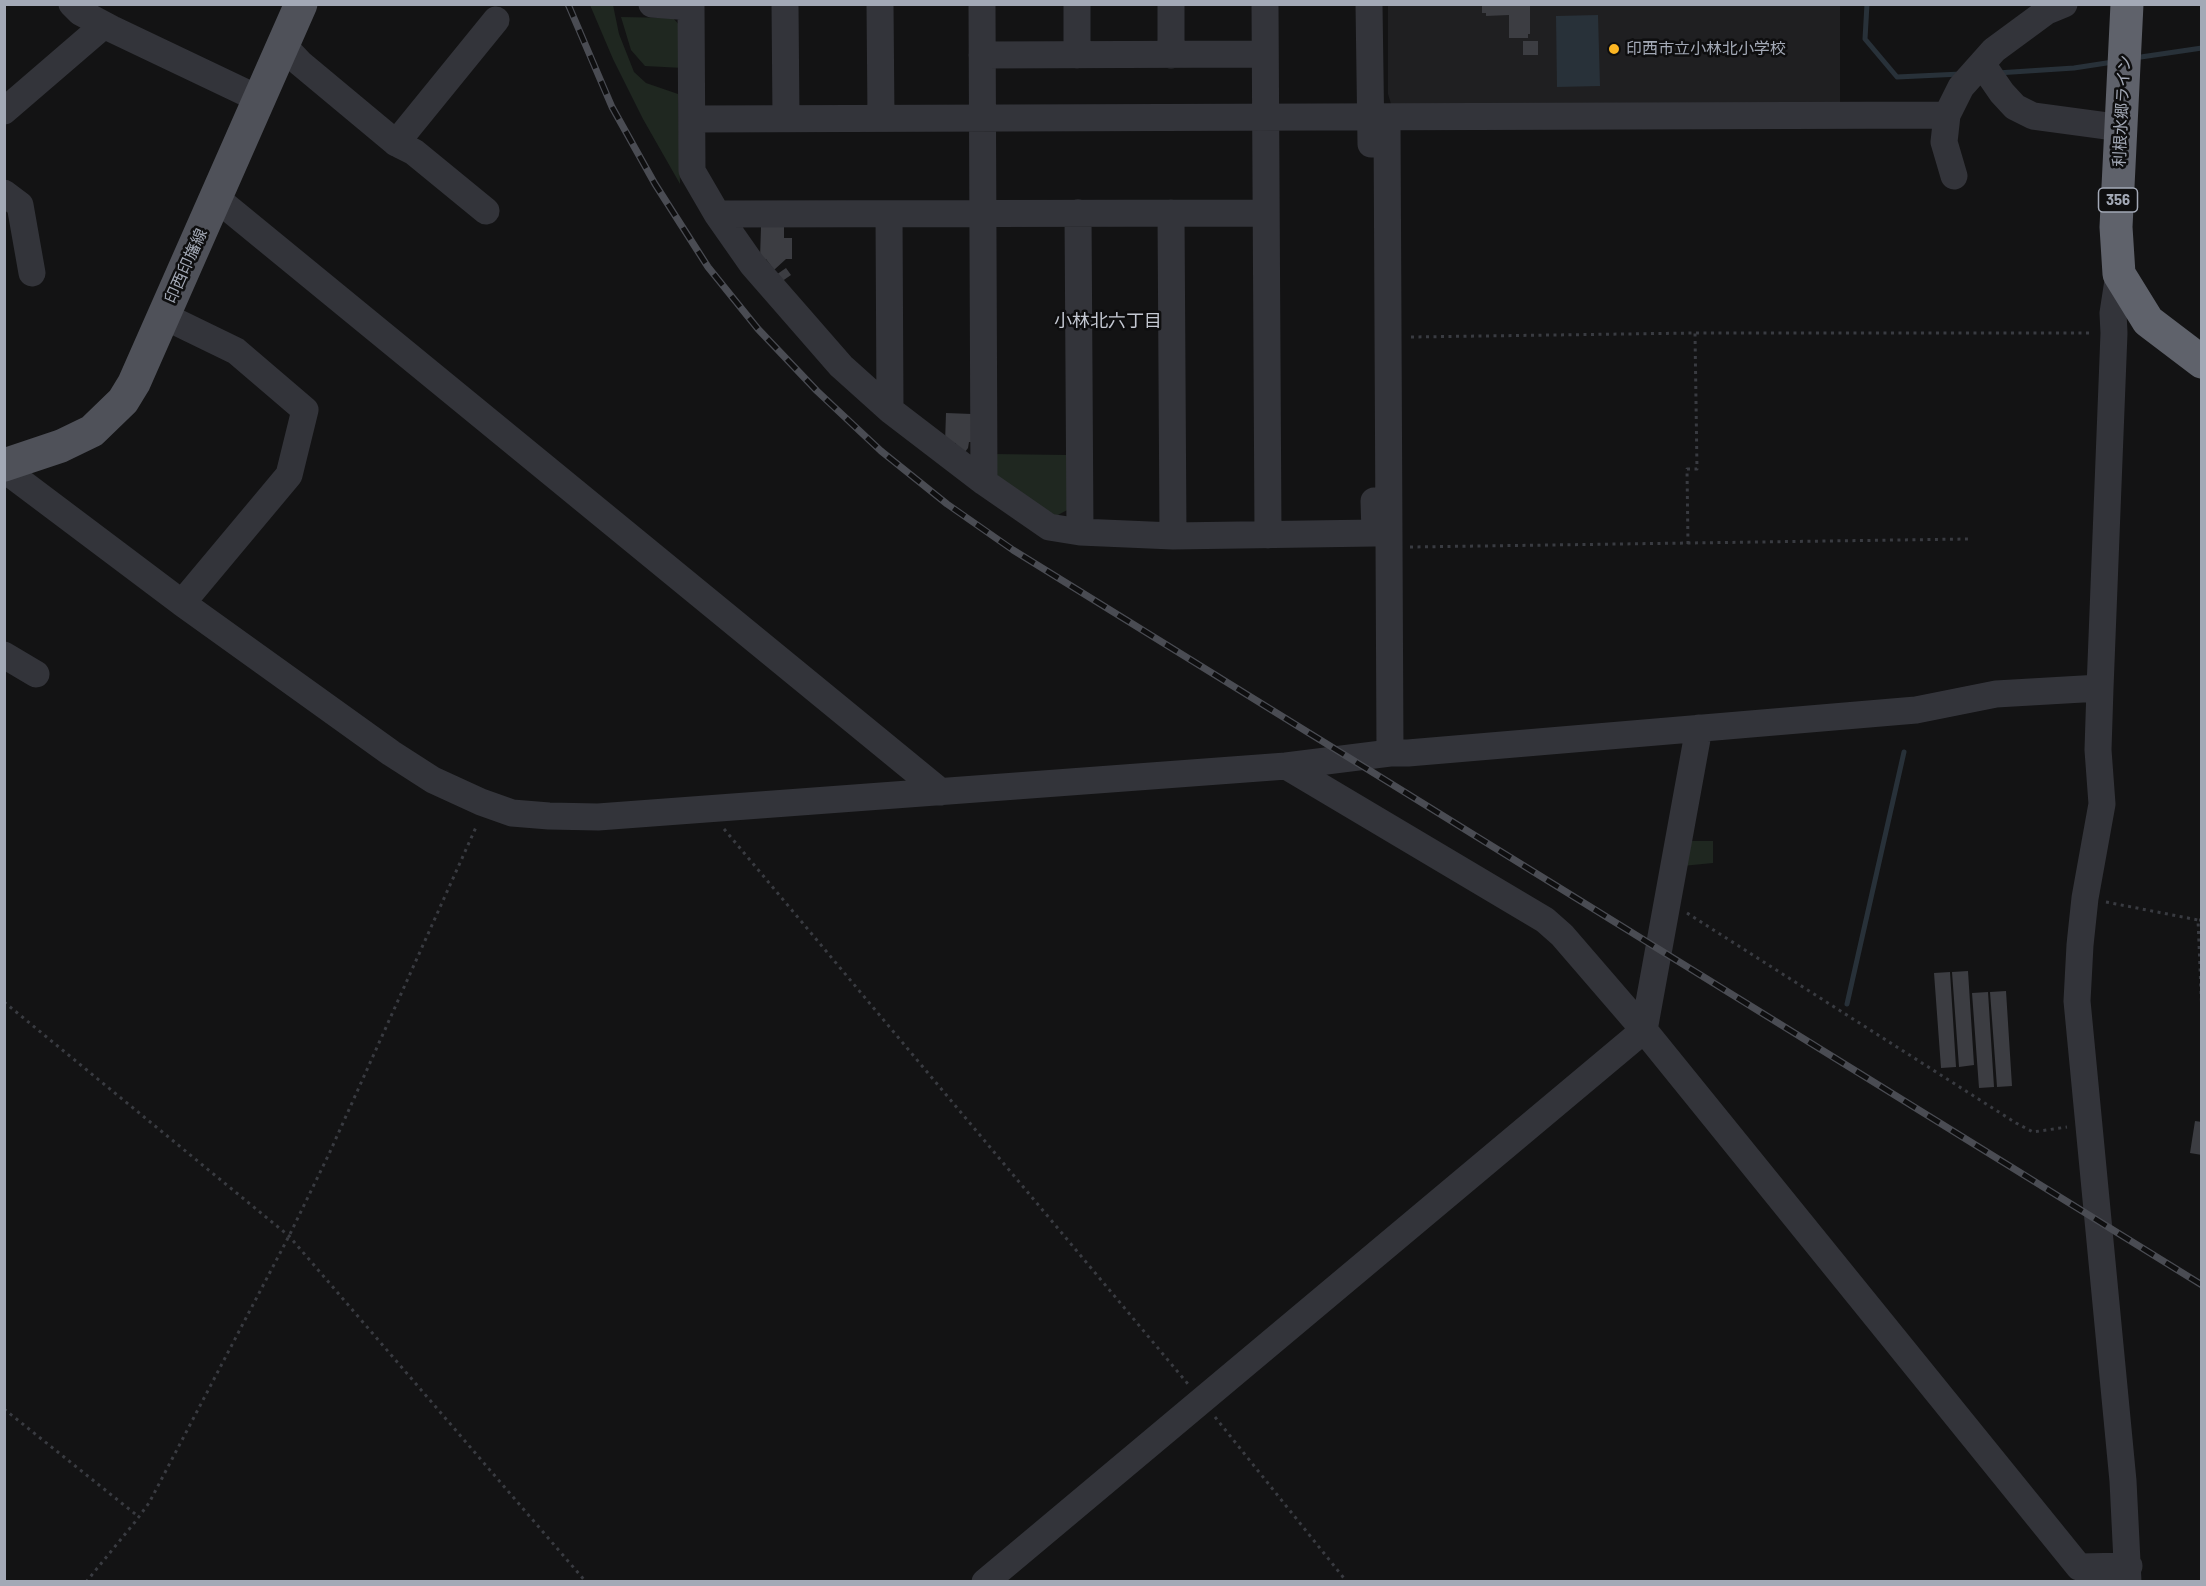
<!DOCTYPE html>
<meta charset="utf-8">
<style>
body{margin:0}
#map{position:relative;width:2206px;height:1586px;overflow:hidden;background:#131314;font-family:Barlow,sans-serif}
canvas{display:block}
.frame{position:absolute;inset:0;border:6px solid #a3a9b6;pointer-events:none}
</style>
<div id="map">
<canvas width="2206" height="1586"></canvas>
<div class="frame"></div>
</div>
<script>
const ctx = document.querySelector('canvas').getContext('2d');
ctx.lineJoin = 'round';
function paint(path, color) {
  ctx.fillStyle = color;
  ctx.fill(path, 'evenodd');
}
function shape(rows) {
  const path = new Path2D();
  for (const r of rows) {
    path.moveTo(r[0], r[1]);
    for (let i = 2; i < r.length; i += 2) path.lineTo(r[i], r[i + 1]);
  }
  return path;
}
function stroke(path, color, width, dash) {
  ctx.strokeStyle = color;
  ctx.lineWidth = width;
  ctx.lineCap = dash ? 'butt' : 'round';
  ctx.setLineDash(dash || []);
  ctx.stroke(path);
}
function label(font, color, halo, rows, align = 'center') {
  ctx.font = font + ' Barlow,"Noto Sans JP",sans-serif';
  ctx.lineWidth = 5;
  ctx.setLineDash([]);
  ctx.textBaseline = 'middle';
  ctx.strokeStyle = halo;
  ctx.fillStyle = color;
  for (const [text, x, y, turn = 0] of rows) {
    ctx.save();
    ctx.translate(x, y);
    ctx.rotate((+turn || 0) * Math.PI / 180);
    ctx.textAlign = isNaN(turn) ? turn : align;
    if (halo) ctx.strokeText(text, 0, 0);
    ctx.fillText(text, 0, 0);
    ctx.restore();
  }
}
paint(shape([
 [1388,5,1840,5,1840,106,1391,104,1388,94]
]), '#1f1f21');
paint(shape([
 [590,5,613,5,619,34,634,72,646,83,678,94,680,184,643,119,613,59],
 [621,17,673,18,683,29,683,68,645,66,631,50],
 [993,454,1067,455,1071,508,1056,516,992,477],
 [1686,841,1713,841,1713,863,1682,866]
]), '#1f2720');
paint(shape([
 [1598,15,1600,86,1557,87,1556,16]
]), '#283139');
stroke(shape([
 [1867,4,1865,39,1897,77,1961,74],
 [2134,58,2202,48],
 [1997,73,2074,68,2113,62],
 [1847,1004,1904,752]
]), '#283139', 5);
paint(shape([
 [1482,4,1530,4,1530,34,1528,34,1528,38,1509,38,1509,15,1486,16,1486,13,1482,13],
 [1523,41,1538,41,1538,55,1523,55],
 [761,227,784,227,784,238,792,238,792,259,786,259,774,270,766,259,760,259],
 [786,268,791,275,778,284,773,277],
 [946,413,972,414,972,442,969,442,968,448,965,452,956,449,956,443,945,443],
 [1968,971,1974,1065,1959,1067,1952,972],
 [1950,972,1956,1067,1941,1068,1934,973],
 [2006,991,2012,1086,1997,1087,1990,992],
 [1988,992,1994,1087,1979,1088,1972,993],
 [2195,1121,2202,1122,2202,1155,2190,1153]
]), '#3c3d42');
stroke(shape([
 [1411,337,1695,333,2091,333],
 [1688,544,1687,469,1697,469,1695,333],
 [1410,547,1968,539],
 [724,829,1188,1384],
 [2106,902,2198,920],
 [1687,913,2016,1123,2033,1132,2067,1127],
 [2202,920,2198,920,2202,1015],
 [4,1002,289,1236,586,1582],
 [4,1409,139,1517],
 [1215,1417,1347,1582],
 [86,1582,135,1522,149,1503,289,1236,329,1154,477,825]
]), '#393b41', 3, [3, 4.5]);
stroke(shape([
 [72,4,80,12,112,29,259,99],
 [652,4,691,7],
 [691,4,692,171,717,214,752,264,841,366,890,410,984,482,1049,527,1080,532,1173,536,1375,533,1374,501],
 [785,4,786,118],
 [880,4,881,118],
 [982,4,984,482],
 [1077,4,1077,55],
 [1171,4,1171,55],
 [1265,4,1268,535],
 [1369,4,1371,144],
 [283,45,300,63,396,143,414,152,486,211],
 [982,55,1265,54],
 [1982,64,2002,93,2015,107,2033,116,2122,128],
 [4,111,104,25],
 [1947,115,1944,142,1954,176],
 [692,119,1947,115,1961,87,1994,50,2047,11,2064,4],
 [396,143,496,20],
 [4,193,20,205,32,273],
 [216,198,941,792],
 [1078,213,1080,532],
 [1171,213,1173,536],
 [717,214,1266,213],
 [889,214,890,410],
 [2119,274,2113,313,2114,333,2100,688,2098,750,2102,804,2085,898,2080,945,2077,1001,2123,1481,2128,1582],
 [164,316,236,351,305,410,289,475,182,603],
 [4,469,182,603,391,753,433,780,481,802,512,813,549,816,598,817,1286,766],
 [4,655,36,674],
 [1699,728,1644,1030,2079,1567,2129,1566],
 [1390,753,1408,753,1916,710,1996,694,2100,688],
 [985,1582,1644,1030,1562,935,1545,920,1286,766,1390,753,1387,117]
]), '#33343a', 27);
stroke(shape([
 [4,465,61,446,92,431,123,401,134,383,301,4]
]), '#4f5159', 33);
stroke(shape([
 [2127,4,2116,227,2119,274,2148,321,2202,362]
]), '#5f626b', 33);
const rail = shape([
 [568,4,612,107,655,184,708,267,758,329,817,391,881,451,947,504,1013,550,2202,1285]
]);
stroke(rail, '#4a4c53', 7);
stroke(rail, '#0e0e0f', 4.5, [14]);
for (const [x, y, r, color] of [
 [1614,49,6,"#fcb623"]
]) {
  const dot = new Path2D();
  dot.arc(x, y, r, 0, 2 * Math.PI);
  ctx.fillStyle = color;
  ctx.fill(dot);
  stroke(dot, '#0e0e0f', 2);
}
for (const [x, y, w] of [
 [2118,200,39]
]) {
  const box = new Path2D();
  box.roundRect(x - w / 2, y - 12, w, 24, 4.5);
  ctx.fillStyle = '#0e0e0f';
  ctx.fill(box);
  stroke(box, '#a3a9b6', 1.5);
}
label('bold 15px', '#a3a9b6', null, [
 ["356",2118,200]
]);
label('16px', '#a3a9b6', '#0e0e0f', [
 ["印西市立小林北小学校",1626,49]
], 'left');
label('16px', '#a3a9b6', '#0e0e0f', [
 ["利根水郷ライン",2122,111,-87],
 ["印西印旛線",186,266,-66]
]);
label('18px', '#c4c8d2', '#0e0e0f', [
 ["小林北六丁目",1108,321]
]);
</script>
